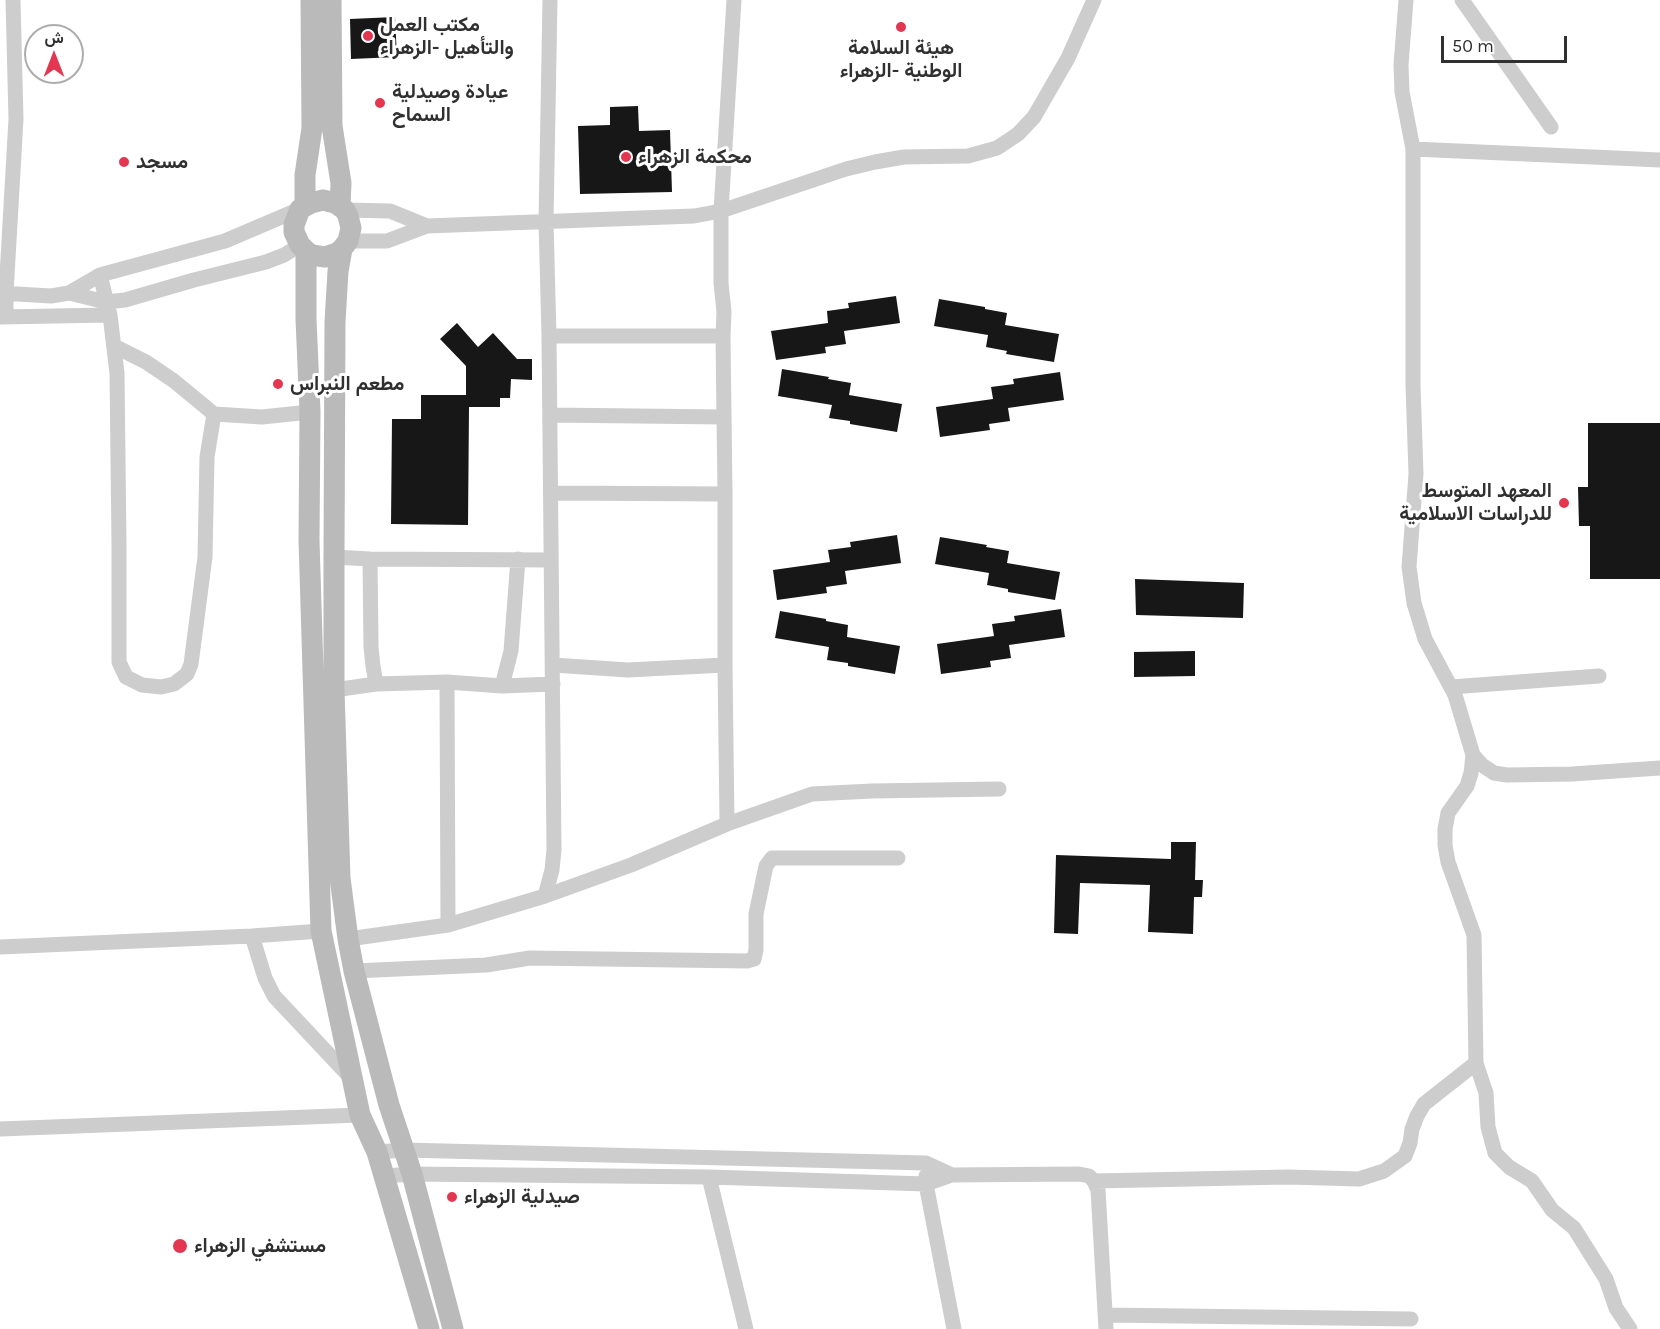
<!DOCTYPE html>
<meta charset="utf-8">
<style>
body{margin:0}
#map{position:relative;width:1660px;height:1329px;overflow:hidden;background:#fff;font-family:Karla,Vazirmatn,sans-serif}
canvas{display:block}
.north{position:absolute;left:24px;top:24px;width:60px;height:60px;box-sizing:border-box;background:#fff;border:2px solid #acacac;border-radius:50%;rotate:0deg;font-size:16px;font-weight:700;line-height:24px;text-align:center;color:#303030}
.north::after{content:'';display:block;margin:auto;width:21px;height:27px;background:#e33650;clip-path:polygon(50% 0,100% 100%,50% 72%,0 100%)}
.scale{position:absolute;left:1441px;top:36px;width:126px;height:27px;box-sizing:border-box;border:3px solid #303030;border-top:0;padding-left:8px;font-size:18px;line-height:21px;white-space:nowrap;color:#303030;-webkit-text-stroke:4px #fff;paint-order:stroke}
</style>
<div id="map">
<canvas width="1660" height="1329"></canvas>
<div class="north">ش</div>
<div class="scale">50 m</div>
</div>
<script>
const ctx = document.querySelector('canvas').getContext('2d');
ctx.lineJoin = 'round';
function paint(path, color) {
  ctx.fillStyle = color;
  ctx.fill(path, 'evenodd');
}
function shape(rows) {
  const path = new Path2D();
  for (const r of rows) {
    path.moveTo(r[0], r[1]);
    for (let i = 2; i < r.length; i += 2) path.lineTo(r[i], r[i + 1]);
  }
  return path;
}
function stroke(path, color, width, dash) {
  ctx.strokeStyle = color;
  ctx.lineWidth = width;
  ctx.lineCap = dash ? 'butt' : 'round';
  ctx.setLineDash(dash || []);
  ctx.stroke(path);
}
function label(font, color, halo, rows, align = 'center') {
  ctx.font = font + ' Karla,Vazirmatn,sans-serif';
  ctx.lineWidth = 6;
  ctx.setLineDash([]);
  ctx.textBaseline = 'middle';
  ctx.strokeStyle = halo;
  ctx.fillStyle = color;
  for (const [text, x, y, turn = 0] of rows) {
    ctx.save();
    ctx.translate(x, y);
    ctx.rotate((+turn || 0) * Math.PI / 180);
    ctx.textAlign = isNaN(turn) ? turn : align;
    if (halo) ctx.strokeText(text, 0, 0);
    ctx.fillText(text, 0, 0);
    ctx.restore();
  }
}
paint(shape([
 [395,17,397,57,351,59,350,19],
 [638,106,639,131,670,130,672,192,580,194,578,126,610,125,610,107],
 [896,296,900,323,844,331,846,344,825,347,826,353,776,360,771,331,828,323,827,311,849,308,848,303],
 [939,299,985,307,985,309,1007,313,1005,325,1059,334,1054,362,1006,354,1007,351,986,347,988,335,934,326],
 [457,323,478,347,493,333,517,359,532,359,532,380,511,379,510,398,500,398,500,407,469,407,468,525,391,524,392,419,421,419,421,395,466,395,466,366,440,339],
 [782,369,829,377,828,379,851,383,849,395,902,404,897,432,850,424,850,421,829,418,832,405,778,396],
 [1060,372,1064,400,1008,408,1010,421,989,424,990,430,940,437,936,407,993,399,991,387,1014,384,1013,379],
 [1588,423,1660,423,1660,579,1590,579,1590,526,1579,526,1578,487,1588,487],
 [897,535,901,563,845,571,847,584,826,587,827,593,777,600,773,570,830,562,828,550,851,547,850,542],
 [940,537,987,545,986,547,1009,551,1007,563,1060,572,1055,600,1008,592,1008,589,987,585,989,573,935,564],
 [1135,579,1244,583,1243,618,1136,615],
 [1061,609,1065,637,1009,645,1011,658,990,661,991,667,941,674,937,644,994,636,992,624,1015,621,1014,616],
 [780,611,826,619,826,621,848,625,847,637,900,646,895,674,848,666,848,663,827,660,829,647,775,638],
 [1195,651,1195,676,1134,677,1134,652],
 [1171,842,1196,842,1195,880,1203,880,1202,897,1194,897,1193,934,1148,932,1150,885,1080,883,1078,934,1054,933,1056,855,1171,859]
]), '#171717');
stroke(shape([
 [1406,0,1401,65,1402,92,1413,149,1413,385,1416,474,1409,567,1414,603,1425,639,1455,695,1473,755,1482,765,1494,773,1507,775,1572,774,1660,768],
 [1462,0,1551,127],
 [1413,149,1660,160],
 [345,210,390,211,427,226],
 [348,241,387,241,427,226,694,216,721,211,846,169,875,162,904,157,968,156,997,148,1018,134,1034,117,1068,58,1094,0],
 [100,275,110,315,117,373,119,544,119,662,126,677,142,685,161,687,174,684,187,674,191,664,205,557,207,457,214,414],
 [0,293,51,296,69,293,100,275,225,241,300,209],
 [69,293,106,302,125,300,194,280,266,262,284,255,300,245],
 [6,316,6,293,16,119,13,0],
 [0,317,110,315],
 [549,336,723,336,724,312,721,283,721,211,734,0],
 [723,336,725,494,725,665],
 [114,346,146,362,174,381,214,414,262,417,310,412],
 [550,415,724,417],
 [551,493,725,494],
 [334,557,370,559,551,560],
 [370,559,371,647,373,666,376,684,447,682,502,686,511,651,518,559],
 [553,665,628,670,725,665,727,824],
 [447,682,448,925],
 [502,686,553,684],
 [1451,687,1599,676],
 [334,690,376,684],
 [545,896,552,870,554,850,549,336,546,221,550,0],
 [252,936,265,978,274,996,351,1078],
 [348,939,448,925,545,896,631,865,727,824,812,794,872,791,999,789],
 [0,947,252,936,321,931],
 [354,971,486,965,530,958,747,961,754,959,756,950,756,914,766,866,772,858,898,858],
 [1476,1063,1486,1093,1488,1127,1495,1153,1509,1167,1532,1181,1552,1210,1574,1228,1606,1279,1616,1308,1630,1329],
 [0,1129,360,1115],
 [377,1152,404,1150,926,1163,952,1175],
 [384,1176,412,1174,709,1177,926,1184,952,1175,1079,1174,1089,1176,1094,1181,1098,1190,1106,1329],
 [926,1176,926,1184,954,1329],
 [709,1177,746,1329],
 [1094,1181,1288,1177,1359,1179,1384,1171,1405,1156,1410,1143,1412,1129,1417,1116,1424,1104,1476,1063,1474,935,1448,862,1445,845,1445,829,1448,813,1467,786,1471,773,1473,755],
 [1106,1315,1411,1319]
]), '#cdcdcd', 15);
stroke(shape([
 [331,0,332,126,341,183,340,206],
 [323,200,335,203,345,210,348,216,351,228,348,241,342,249,337,253,325,257,312,255,306,251,300,245,294,232,294,225,300,209,311,203,323,200],
 [305,206,305,175,312,128,311,0],
 [342,249,338,271,335,322,334,557,334,690,340,878,348,939,354,971,389,1105,412,1174,453,1329],
 [306,251,306,319,310,412,309,540,321,931,360,1115,377,1152,429,1329]
]), '#bababa', 21);
for (const [x, y, r, color] of [
 [901,27,6,"#e33650"],
 [368,36,6,"#e33650"],
 [380,103,6,"#e33650"],
 [626,157,6,"#e33650"],
 [124,162,6,"#e33650"],
 [278,384,6,"#e33650"],
 [1564,503,6,"#e33650"],
 [452,1197,6,"#e33650"],
 [180,1246,8,"#e33650"]
]) {
  const dot = new Path2D();
  dot.arc(x, y, r, 0, 2 * Math.PI);
  ctx.fillStyle = color;
  ctx.fill(dot);
  stroke(dot, '#fff', 2);
}
label('bold 20px', '#303030', '#fff', [
 ["مكتب العمل",380,25],
 ["والتأهيل -الزهراء",380,48],
 ["هيئة السلامة",901,48,"center"],
 ["الوطنية -الزهراء",901,71,"center"],
 ["عيادة وصيدلية",392,92],
 ["السماح",392,115],
 ["محكمة الزهراء",638,157],
 ["مسجد",136,162],
 ["مطعم النبراس",290,384],
 ["المعهد المتوسط",1552,491,"right"],
 ["للدراسات الاسلامية",1552,514,"right"],
 ["صيدلية الزهراء",464,1197],
 ["مستشفي الزهراء",194,1246]
], 'left');
</script>
